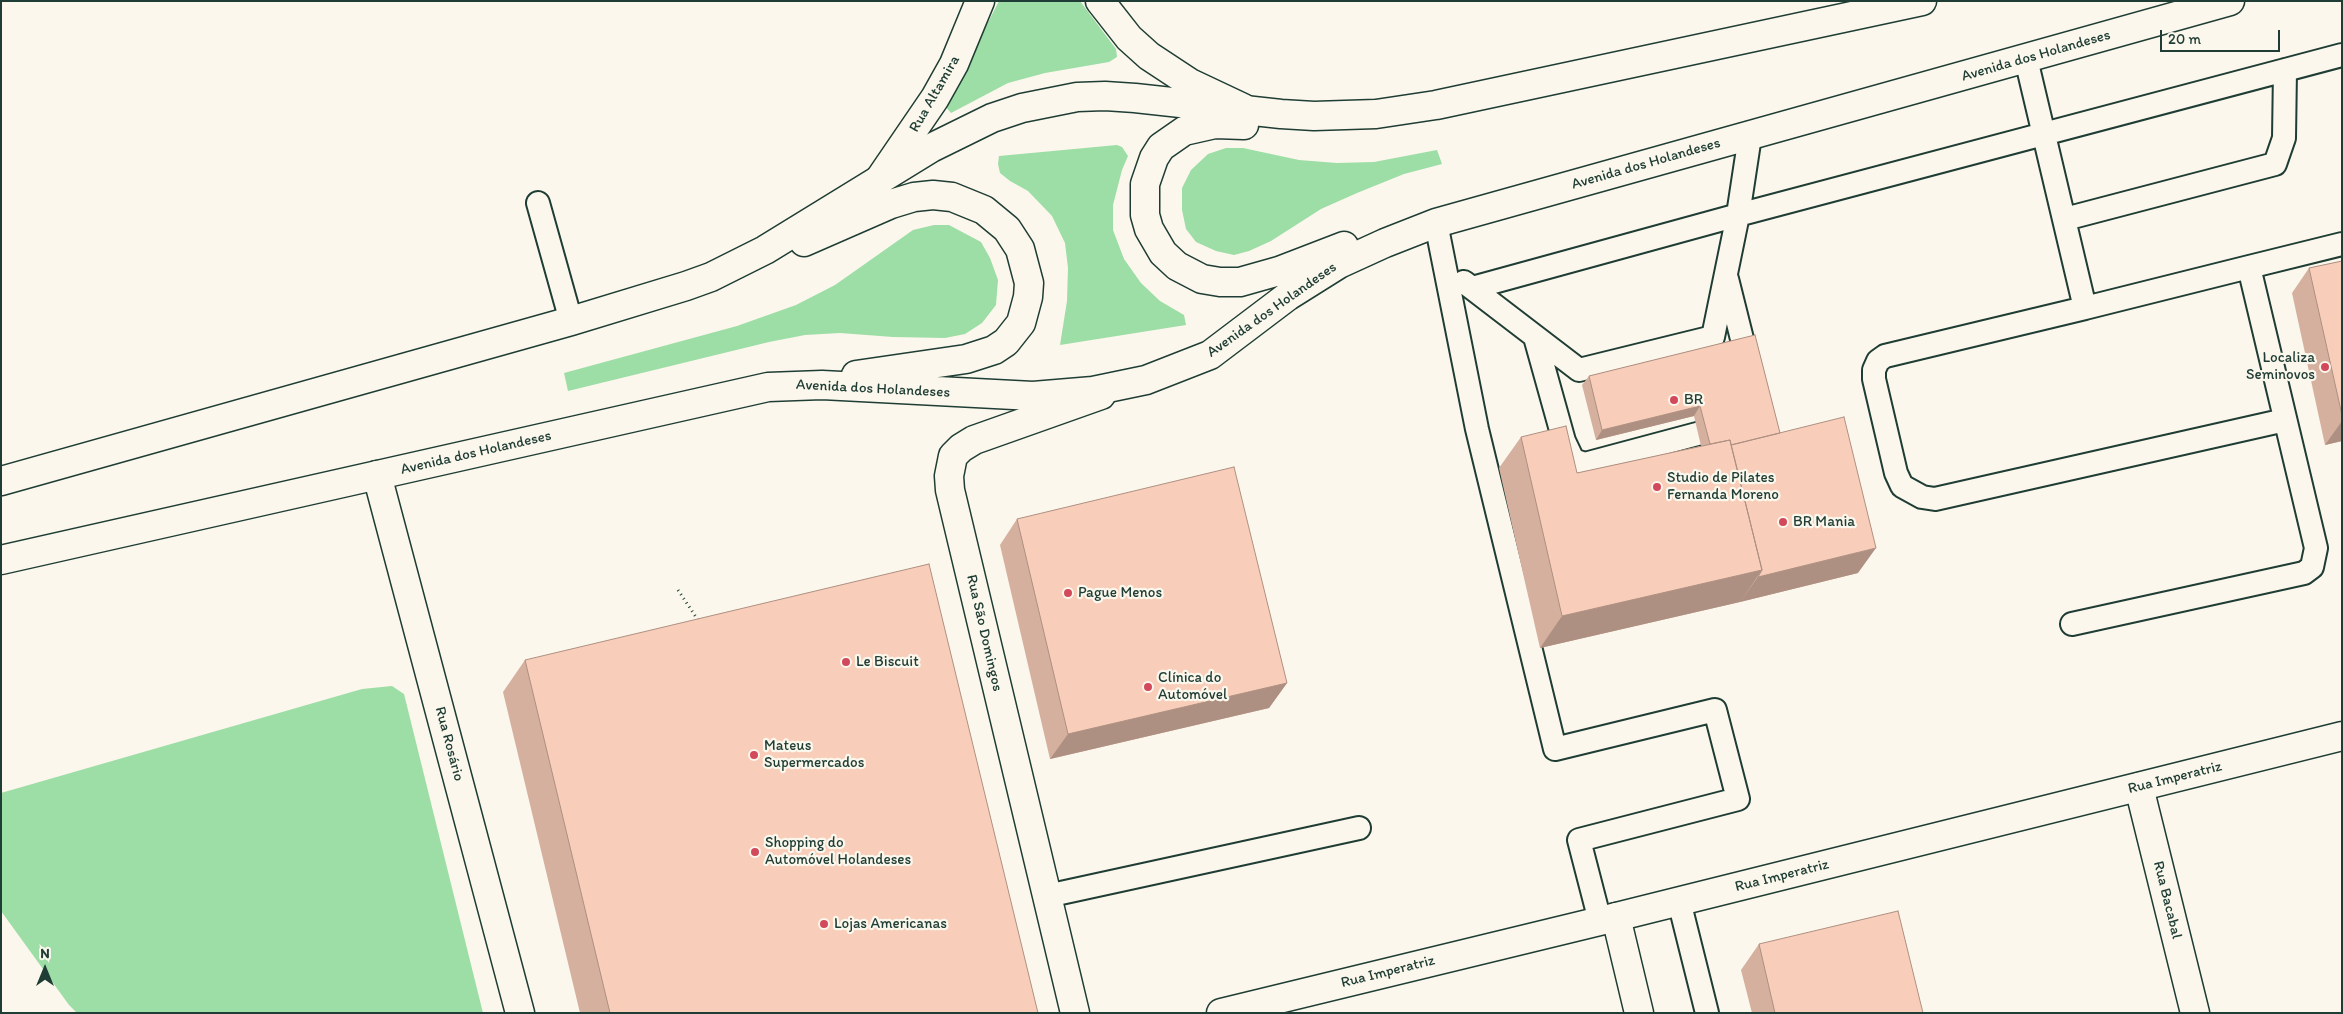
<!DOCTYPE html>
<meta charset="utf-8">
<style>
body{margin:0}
#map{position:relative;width:2343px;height:1014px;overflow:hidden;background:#fbf7ec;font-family:Itim,sans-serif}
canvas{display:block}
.frame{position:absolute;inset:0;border:2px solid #1f3d34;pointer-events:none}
.north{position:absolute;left:20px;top:944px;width:50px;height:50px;-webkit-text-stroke:4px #fbf7ec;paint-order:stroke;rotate:0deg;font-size:14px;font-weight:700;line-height:20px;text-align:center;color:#1f3d34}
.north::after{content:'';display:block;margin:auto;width:18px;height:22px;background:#1f3d34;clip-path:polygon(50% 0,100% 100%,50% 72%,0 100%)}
.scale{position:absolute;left:2160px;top:30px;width:120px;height:22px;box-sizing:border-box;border:2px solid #1f3d34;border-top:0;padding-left:6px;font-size:15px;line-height:18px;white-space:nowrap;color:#1f3d34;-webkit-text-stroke:4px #fbf7ec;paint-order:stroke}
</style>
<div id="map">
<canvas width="2343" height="1014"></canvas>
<div class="frame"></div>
<div class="north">N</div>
<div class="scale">20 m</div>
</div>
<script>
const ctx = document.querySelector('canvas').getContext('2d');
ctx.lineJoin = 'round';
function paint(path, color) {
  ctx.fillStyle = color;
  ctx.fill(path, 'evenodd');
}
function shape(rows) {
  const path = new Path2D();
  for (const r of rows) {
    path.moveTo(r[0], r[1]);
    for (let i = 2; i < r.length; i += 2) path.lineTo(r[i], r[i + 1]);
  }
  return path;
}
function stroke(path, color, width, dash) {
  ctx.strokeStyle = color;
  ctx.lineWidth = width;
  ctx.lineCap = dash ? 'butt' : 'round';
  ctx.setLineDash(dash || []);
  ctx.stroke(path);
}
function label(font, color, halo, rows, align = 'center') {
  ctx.font = font + ' Itim,sans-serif';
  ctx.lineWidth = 4.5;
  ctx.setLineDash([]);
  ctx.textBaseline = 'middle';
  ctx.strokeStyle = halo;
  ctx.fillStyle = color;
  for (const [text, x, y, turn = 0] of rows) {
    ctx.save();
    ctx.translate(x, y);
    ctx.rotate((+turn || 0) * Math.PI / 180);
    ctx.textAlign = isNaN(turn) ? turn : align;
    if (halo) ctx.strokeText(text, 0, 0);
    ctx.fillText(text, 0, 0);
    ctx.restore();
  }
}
paint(shape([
 [999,1,1080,1,1116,49,1117,57,1109,62,1045,73,1008,83,951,113,945,106],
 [1117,145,1122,147,1128,156,1122,170,1113,205,1113,230,1124,259,1141,283,1160,301,1184,315,1186,325,1060,345,1067,301,1068,268,1065,243,1052,216,1028,191,1010,181,1000,173,998,164,999,156],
 [1226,148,1243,148,1299,160,1337,163,1374,162,1437,150,1442,164,1404,174,1357,193,1321,209,1271,241,1249,251,1234,255,1216,251,1196,242,1186,229,1182,210,1182,188,1191,170,1208,154],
 [934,225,949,225,981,242,990,258,998,280,996,305,982,323,965,334,945,338,893,337,840,333,805,335,769,342,568,391,564,373,737,326,796,305,835,285,913,230],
 [392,686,404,694,483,1013,77,1013,69,1005,1,911,1,793,362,689]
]), '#9ddda6');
const service = shape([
 [2026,59,2085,308,2249,267,2316,548,2312,567,2304,573,2072,624],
 [538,203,571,321],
 [2065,219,2275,164,2284,138,2285,70],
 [1436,223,1477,429,1555,749,1715,710,1738,799,1579,840,1600,921],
 [2249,267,2342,244],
 [1727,279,1749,367],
 [1464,282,1579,370,1713,337,1738,215,1750,136],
 [1472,288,1738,215,2342,55],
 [2085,308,1885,356,1878,361,1874,370,1874,379,1896,473,1902,486,1922,497,1935,499,2285,420],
 [1535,337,1564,441,1573,460,1585,464,1727,426],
 [1047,896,1359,828],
 [1679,901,1707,1013]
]);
const minor = shape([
 [377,475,520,1013],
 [2139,787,2195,1013],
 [1616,917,1639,1013]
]);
const tertiary = shape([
 [1100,1,1129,38,1149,56,1190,83,1243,108],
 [879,180,935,98,954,64,980,1],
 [1075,1013,950,490,949,476,953,456,961,448,974,440,1101,395],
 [1221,1013,1600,921,2342,736]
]);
const primary = shape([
 [1244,125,1215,124,1184,131,1161,147,1154,158,1145,184,1145,215,1149,229,1163,253,1177,266,1202,279,1220,282,1240,282,1279,271,1344,246],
 [804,242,891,204,914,197,933,195,952,197,984,210,1007,229,1020,249,1029,283,1028,297,1021,323,1006,342,994,350,966,359,856,375],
 [1,481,571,321,686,286,711,277,765,250,931,148,992,118,1022,108,1077,97,1105,96,1135,98,1281,114,1314,116,1376,114,1436,105,1922,1],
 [1,560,768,387,822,385,1033,396,1093,391,1146,380,1210,355,1288,296,1339,264,1385,243,1436,223,2230,1]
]);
stroke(service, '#1f3d34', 26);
stroke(minor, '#1f3d34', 31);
stroke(tertiary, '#1f3d34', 31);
stroke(primary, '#1f3d34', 31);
stroke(shape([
 [678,590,700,623]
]), '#1f3d34', 3, [1, 4]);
stroke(service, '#fbf7ec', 22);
stroke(minor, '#fbf7ec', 28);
stroke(tertiary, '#fbf7ec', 28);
stroke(primary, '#fbf7ec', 28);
paint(shape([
 [2342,261,2342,441,2325,445,2292,293,2309,268],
 [1755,335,1780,433,1858,573,1740,602,1540,648,1499,468,1521,437,1577,473,1701,446,1694,416,1596,440,1582,385,1589,376],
 [1017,519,1287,683,1269,708,1050,759,1000,545],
 [525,660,1038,1013,580,1013,503,692],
 [1759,944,1923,1013,1752,1013,1741,970]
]), '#d5b09f');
paint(shape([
 [1700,406,1694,416,1596,440,1602,430],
 [2342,421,2342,441,2325,445],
 [1876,548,1858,573,1740,602,1758,577],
 [1762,570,1740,602,1540,648,1562,616],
 [1287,683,1269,708,1050,759,1068,734]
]), '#ae9082');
const building = shape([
 [2342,261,2342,415,2309,268,2342,261],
 [1755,335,1780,433,1731,445,1730,440,1710,444,1700,406,1602,430,1589,376,1755,335],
 [1844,417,1876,548,1758,577,1762,570,1731,445,1844,417],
 [1566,426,1577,473,1730,440,1762,570,1562,616,1521,437,1566,426],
 [1234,467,1287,683,1068,734,1017,519,1234,467],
 [929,564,1038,1013,610,1013,525,660,929,564],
 [1898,911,1923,1013,1775,1013,1759,944,1898,911]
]);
paint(building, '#f8cdb9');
stroke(building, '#ae9082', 1);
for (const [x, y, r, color] of [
 [2325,367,5,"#d1495b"],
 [1674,400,5,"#d1495b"],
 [1657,487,5,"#d1495b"],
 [1783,522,5,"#d1495b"],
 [1068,593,5,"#d1495b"],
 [846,662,5,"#d1495b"],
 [1148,687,5,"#d1495b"],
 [754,755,5,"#d1495b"],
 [755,852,5,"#d1495b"],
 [824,924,5,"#d1495b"]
]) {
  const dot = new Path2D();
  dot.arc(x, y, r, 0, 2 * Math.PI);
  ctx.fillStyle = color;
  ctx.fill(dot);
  stroke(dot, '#fbf7ec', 2);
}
label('15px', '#1f3d34', '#fbf7ec', [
 ["Avenida dos Holandeses",2036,56,-16],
 ["Rua Altamira",935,94,-60],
 ["Avenida dos Holandeses",1646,164,-16],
 ["Avenida dos Holandeses",1272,310,-35],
 ["Avenida dos Holandeses",873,389,3],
 ["Avenida dos Holandeses",476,453,-13],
 ["Rua São Domingos",984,633,77],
 ["Rua Rosário",449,744,75],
 ["Rua Imperatriz",2175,778,-14],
 ["Rua Imperatriz",1782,876,-14],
 ["Rua Bacabal",2167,900,76],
 ["Rua Imperatriz",1388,972,-14]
]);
label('15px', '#1f3d34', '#fbf7ec', [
 ["Localiza",2315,358,"right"],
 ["Seminovos",2315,375,"right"],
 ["BR",1684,400],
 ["Studio de Pilates",1667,478],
 ["Fernanda Moreno",1667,495],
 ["BR Mania",1793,522],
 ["Pague Menos",1078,593],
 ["Le Biscuit",856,662],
 ["Clínica do",1158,678],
 ["Automóvel",1158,695],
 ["Mateus",764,746],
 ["Supermercados",764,763],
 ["Shopping do",765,843],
 ["Automóvel Holandeses",765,860],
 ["Lojas Americanas",834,924]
], 'left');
</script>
